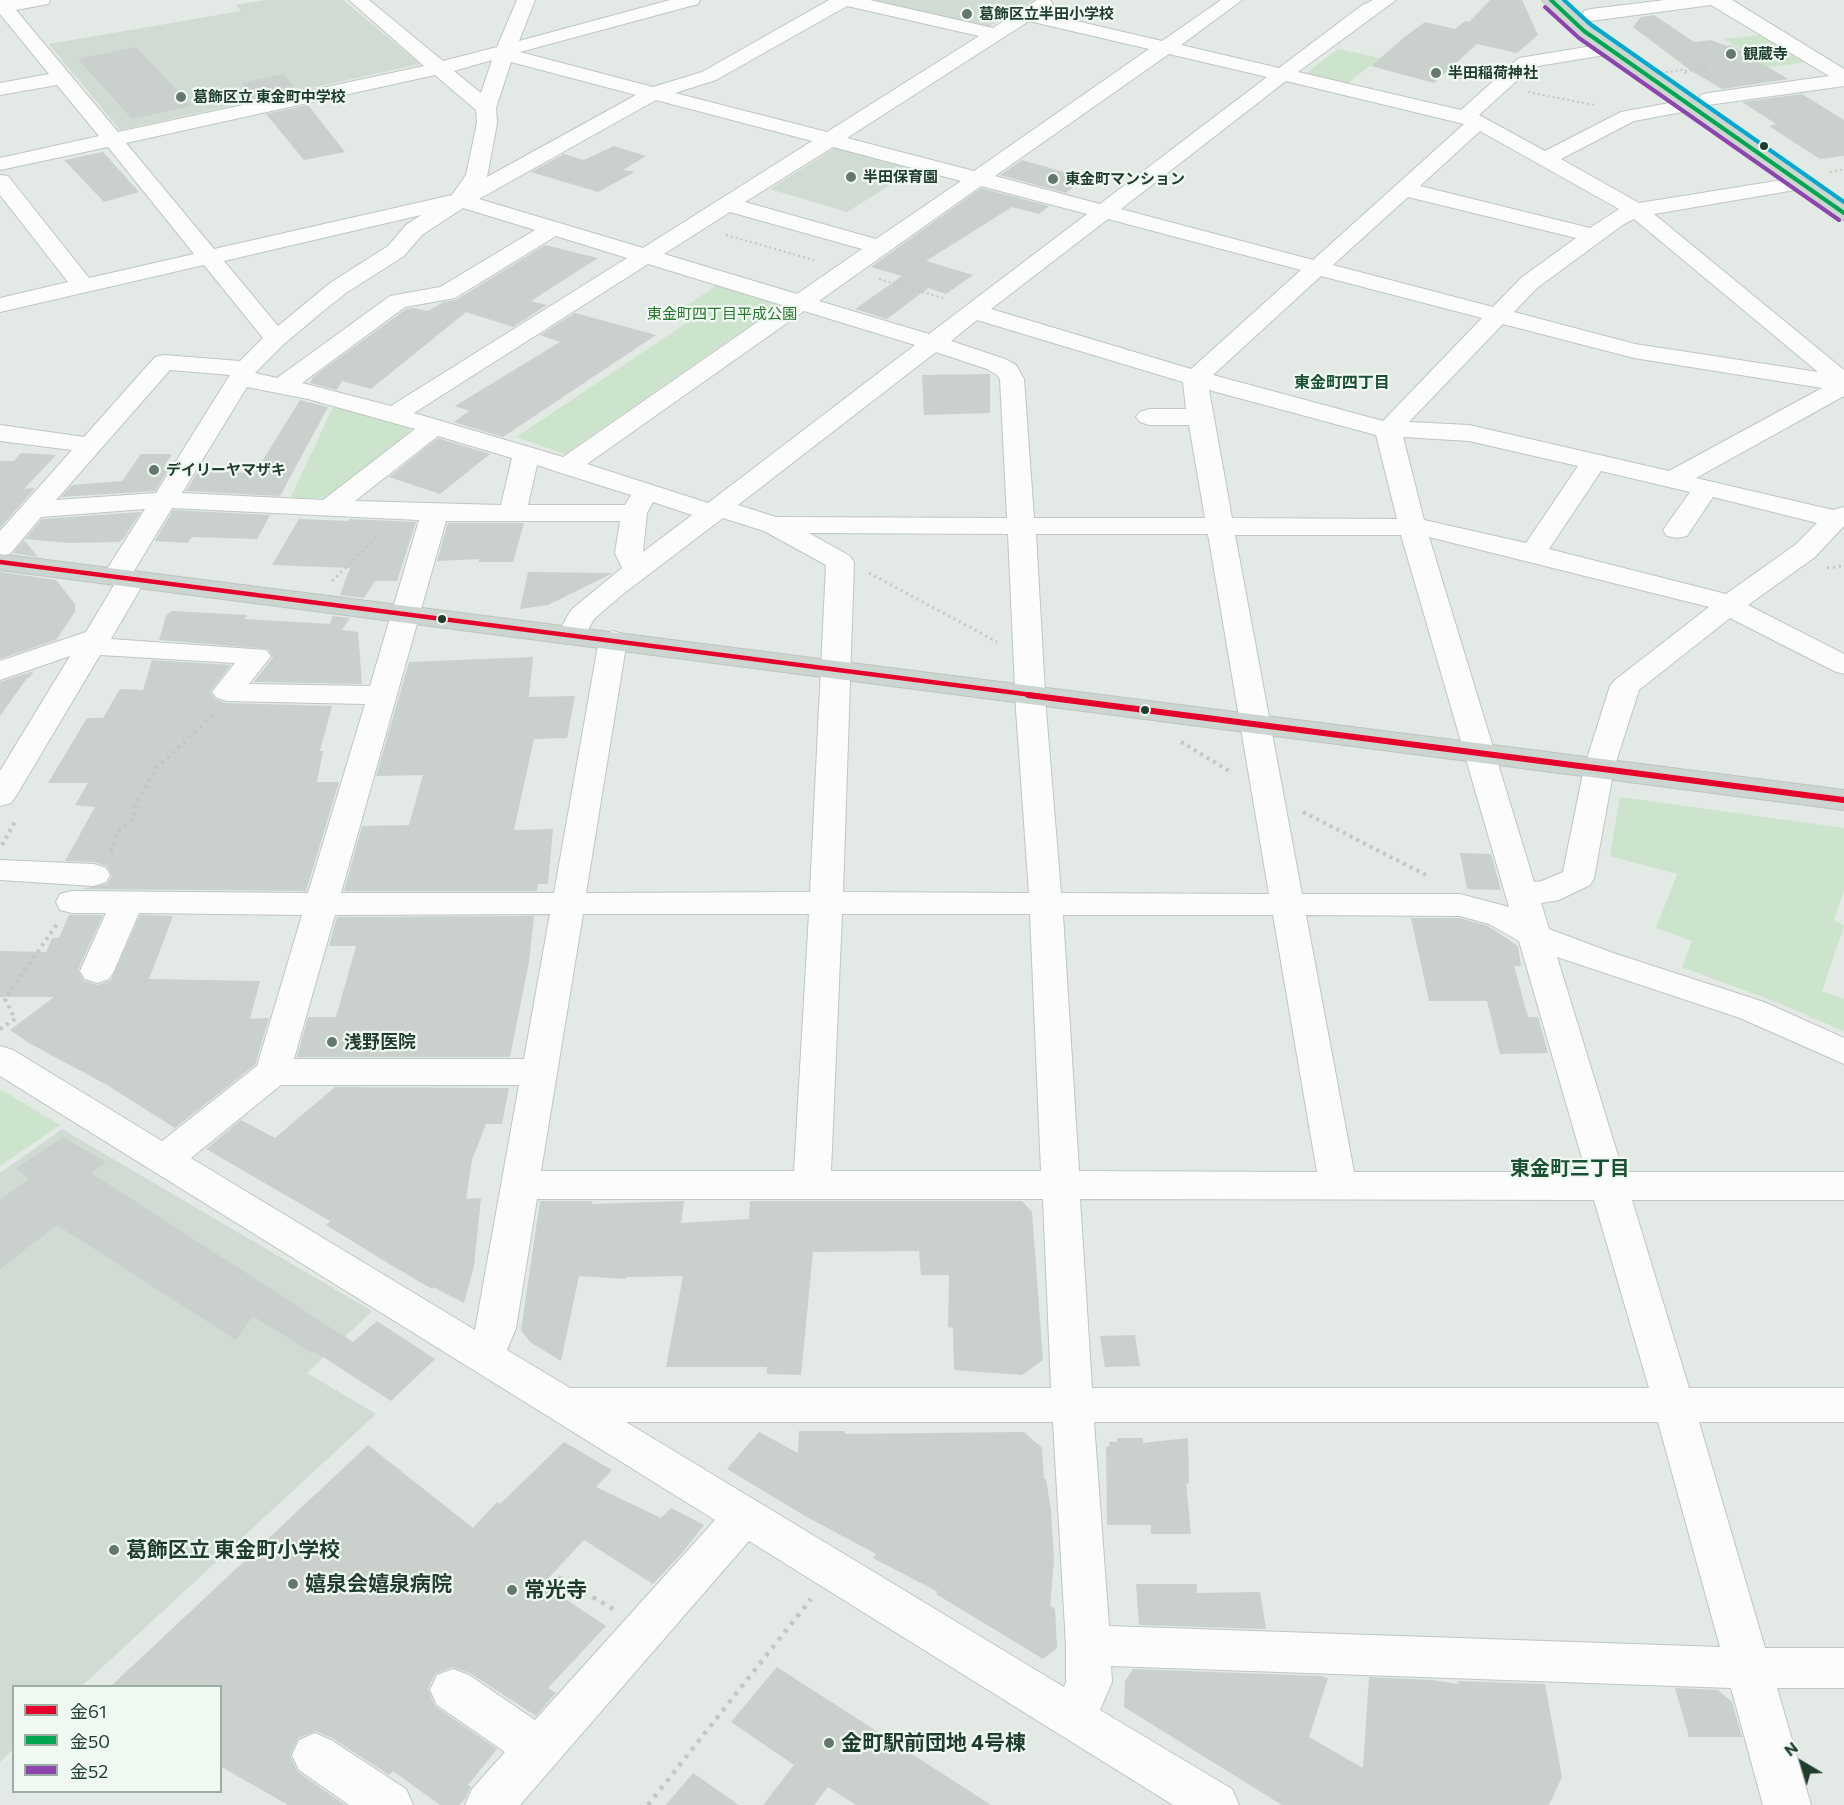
<!DOCTYPE html>
<meta charset="utf-8">
<style>
body{margin:0}
#map{position:relative;width:1844px;height:1805px;overflow:hidden;background:#e3e9e4;font-family:Commissioner,"Noto Sans JP",sans-serif}
canvas{display:block}
.legend{position:absolute;left:12px;top:1685px;width:210px;height:108px;box-sizing:border-box;background:#f0f8f2;border:2px solid #9cada3;margin:0;padding:8px 10px;list-style:none;font-size:18px;color:#1f3d2c}
.legend li{display:flex;align-items:center;gap:12px;height:30px}
.legend b{width:30px;border:2px solid #9cada3}
.north{position:absolute;left:1772px;top:1733px;width:60px;height:60px;-webkit-text-stroke:4px #f0f8f2;paint-order:stroke;rotate:322deg;font-size:16px;font-weight:700;line-height:24px;text-align:center;color:#1f3d2c}
.north::after{content:'';display:block;margin:auto;width:21px;height:27px;background:#1f3d2c;clip-path:polygon(50% 0,100% 100%,50% 72%,0 100%)}
</style>
<div id="map">
<canvas width="1844" height="1805"></canvas>
<ul class="legend">
<li><b style="height:8px;background:#e4002b"></b>金61</li>
<li><b style="height:8px;background:#00a651"></b>金50</li>
<li><b style="height:8px;background:#8e44ad"></b>金52</li>
</ul>
<div class="north">N</div>
</div>
<script>
const ctx = document.querySelector('canvas').getContext('2d');
ctx.lineJoin = 'round';
function paint(path, color) {
  ctx.fillStyle = color;
  ctx.fill(path, 'evenodd');
}
function shape(rows) {
  const path = new Path2D();
  for (const r of rows) {
    path.moveTo(r[0], r[1]);
    for (let i = 2; i < r.length; i += 2) path.lineTo(r[i], r[i + 1]);
  }
  return path;
}
function stroke(path, color, width, dash) {
  ctx.strokeStyle = color;
  ctx.lineWidth = width;
  ctx.lineCap = dash ? 'butt' : 'round';
  ctx.setLineDash(dash || []);
  ctx.stroke(path);
}
function label(font, color, halo, rows, align = 'center') {
  ctx.font = font + ' Commissioner,"Noto Sans JP",sans-serif';
  ctx.lineWidth = 4.5;
  ctx.setLineDash([]);
  ctx.textBaseline = 'middle';
  ctx.strokeStyle = halo;
  ctx.fillStyle = color;
  for (const [text, x, y, turn = 0] of rows) {
    ctx.save();
    ctx.translate(x, y);
    ctx.rotate((+turn || 0) * Math.PI / 180);
    ctx.textAlign = isNaN(turn) ? turn : align;
    if (halo) ctx.strokeText(text, 0, 0);
    ctx.fillText(text, 0, 0);
    ctx.restore();
  }
}
paint(shape([
 [266,0,343,0,420,64,120,130,49,44,241,11,236,5],
 [866,0,1033,0,988,27],
 [835,148,844,148,918,168,847,212,770,189],
 [62,1129,372,1311,307,1373,376,1414,82,1686,14,1686,13,1749,0,1762,0,1173]
]), '#d0dbd3');
paint(shape([
 [1762,35,1807,62,1768,67,1724,39],
 [1338,49,1380,58,1348,83,1306,73],
 [719,284,783,303,565,454,516,437,691,320,674,314],
 [333,407,411,428,397,447,325,498,290,499],
 [1620,797,1844,828,1844,890,1834,920,1844,926,1822,991,1844,999,1844,1031,1776,1002,1682,967,1692,941,1656,928,1677,874,1610,856],
 [0,1089,60,1125,0,1166]
]), '#cbe4cb');
paint(shape([
 [1490,0,1522,0,1538,35,1517,53,1477,44,1434,83,1371,66,1407,35,1425,22,1455,29,1465,21,1469,22],
 [1654,15,1694,42,1711,40,1727,46,1731,45,1788,79,1722,89,1690,70,1633,27,1641,17],
 [136,47,192,106,132,119,78,59],
 [283,74,297,91,255,100,241,83],
 [1802,94,1844,120,1844,156,1820,159,1769,126,1776,124,1742,102],
 [308,105,345,152,304,160,266,114],
 [614,146,646,156,623,170,635,172,598,192,531,172,564,154,584,160],
 [103,152,139,192,104,202,64,160],
 [1022,160,1085,178,1066,193,1000,175],
 [981,188,1049,206,1039,214,1012,207,926,261,973,275,946,294,928,288,887,319,855,309,902,276,871,267],
 [545,245,598,258,531,301,547,305,513,327,466,312,371,389,342,381,337,390,310,383,313,377,406,309,413,308,428,311,443,302,456,300],
 [575,313,656,335,503,437,454,422,469,411,455,406,560,342,540,335],
 [990,374,990,413,924,415,922,375],
 [300,400,328,407,280,496,186,491,198,471,255,473],
 [438,438,490,454,440,494,389,477],
 [21,453,56,455,24,489,35,488,0,528,0,461,14,461],
 [141,454,172,454,163,469,168,470,155,491,61,497,72,485,122,481],
 [173,510,270,515,257,539,192,537,188,543,155,541],
 [141,512,123,539,119,542,70,543,25,539,42,519],
 [299,519,348,521,350,519,416,522,397,581,375,581,364,598,340,595,350,568,272,565],
 [448,523,524,523,513,562,479,562,479,559,437,561],
 [24,540,38,557,13,553],
 [0,572,56,580,75,604,75,612,56,640,0,659],
 [528,572,613,573,548,605,520,609],
 [172,611,247,615,245,619,330,624,333,616,350,618,342,630,358,632,362,684,254,682,273,657,268,649,159,640,166,616],
 [533,657,529,697,575,696,567,738,534,739,514,830,553,829,548,884,538,884,537,891,344,891,362,826,409,825,423,775,376,776,409,662],
 [152,660,231,665,210,692,215,699,226,703,332,706,320,751,323,751,317,782,339,782,306,891,81,889,107,884,112,876,107,866,94,862,65,861,95,807,75,805,88,783,48,783,87,718,103,718,120,689,143,690],
 [34,671,29,678,27,678,0,716,0,682],
 [1460,853,1491,854,1501,890,1467,889],
 [69,915,103,915,78,970,84,981,98,985,111,980,140,915,173,916,149,979,260,981,250,1019,269,1018,255,1065,175,1128,107,1085,29,1043,10,1030,54,997,0,997,0,951,46,952,52,938,59,938],
 [534,916,529,962,510,1057,297,1057,308,1017,336,1017,356,946,329,946,337,917],
 [1411,918,1460,918,1488,926,1518,946,1521,966,1514,966,1528,1017,1538,1017,1548,1053,1500,1054,1487,1001,1429,1001],
 [335,1087,509,1088,502,1124,486,1124,472,1160,466,1199,481,1198,474,1266,464,1303,433,1287,432,1289,391,1265,326,1225,330,1221,206,1149,241,1120,275,1138],
 [63,1137,106,1162,91,1173,353,1342,377,1321,435,1359,391,1401,314,1351,312,1353,253,1316,236,1340,57,1225,0,1269,0,1200,29,1179,16,1168],
 [540,1201,592,1201,592,1204,684,1201,681,1223,749,1219,750,1201,1022,1201,1032,1212,1043,1360,1022,1375,954,1370,953,1328,948,1327,949,1275,921,1275,919,1251,813,1252,801,1375,767,1374,767,1367,666,1367,683,1276,626,1277,626,1279,579,1276,561,1361,530,1342,521,1330],
 [1135,1335,1140,1366,1105,1367,1100,1336],
 [799,1431,845,1431,845,1434,1024,1432,1042,1448,1044,1479,1046,1479,1051,1510,1054,1560,1050,1606,1055,1609,1057,1648,1043,1659,936,1594,938,1592,873,1558,876,1554,805,1516,727,1469,759,1432,798,1453],
 [1117,1438,1143,1438,1143,1443,1188,1438,1189,1484,1186,1483,1191,1534,1151,1534,1151,1525,1107,1525,1106,1447,1110,1446,1109,1442,1117,1442],
 [564,1442,612,1470,596,1487,661,1518,671,1508,704,1525,682,1553,653,1584,584,1540,543,1584,606,1626,548,1688,556,1693,536,1716,470,1673,452,1667,435,1674,428,1689,435,1706,497,1749,468,1785,471,1787,465,1799,459,1805,440,1805,393,1771,389,1775,332,1738,316,1731,298,1738,290,1756,298,1772,345,1805,288,1805,220,1766,220,1686,111,1686,368,1445,473,1528,497,1502,500,1504],
 [1136,1584,1197,1584,1197,1593,1260,1592,1266,1629,1139,1625],
 [777,1667,991,1805,856,1805,828,1787,814,1805,763,1805,794,1765,731,1722],
 [1133,1669,1320,1676,1328,1678,1309,1737,1363,1768,1369,1677,1432,1680,1459,1684,1458,1681,1545,1684,1562,1777,1549,1805,1282,1805,1124,1707,1125,1681],
 [1675,1688,1718,1690,1732,1702,1742,1737,1689,1737],
 [693,1773,739,1805,666,1805]
]), '#cad0cc');
const minor = shape([
 [0,0,50,0,48,4,16,10,118,132,424,66,349,0,369,0,443,61,497,47,517,0,535,0,519,41,670,0,700,0,698,4,520,52,653,87,702,72,829,0,870,0,993,28,1037,0,1050,0,1053,4,1042,13,1162,41,1221,0,1242,0,1181,45,1279,68,1361,6,1373,0,1396,0,1298,72,1461,110,1519,58,1610,43,1617,45,1620,49,1617,53,1532,67,1479,115,1545,151,1621,112,1691,99,1698,101,1701,105,1698,109,1634,121,1561,159,1639,203,1801,177,1809,178,1812,183,1809,188,1801,189,1654,214,1844,370,1844,396,1696,478,1833,510,1844,507,1844,526,1815,557,1748,605,1844,654,1844,674,1834,671,1730,618,1639,690,1614,768,1594,878,1590,885,1559,900,1541,903,1549,929,1613,953,1764,1002,1844,1038,1844,1064,1740,1018,1557,957,1623,1172,1844,1172,1844,1200,1632,1200,1689,1388,1844,1388,1844,1422,1699,1422,1765,1648,1844,1648,1844,1688,1777,1688,1811,1805,1763,1805,1731,1688,1111,1666,1112,1682,1100,1710,1232,1789,1239,1805,1173,1805,749,1541,520,1805,465,1805,472,1789,505,1752,437,1705,430,1690,437,1675,453,1669,469,1675,535,1720,715,1520,0,1076,0,1046,13,1050,162,1141,257,1066,302,915,139,913,114,971,109,979,97,983,85,979,80,971,106,913,72,913,60,910,56,902,60,894,72,891,308,893,365,704,227,701,217,698,212,692,235,663,100,655,16,796,11,803,0,806,0,771,70,656,0,680,0,661,86,632,114,585,106,583,102,577,145,509,41,517,10,554,0,556,0,531,72,450,0,441,0,425,84,437,155,357,164,355,240,361,263,338,204,265,0,312,0,298,68,282,0,195,0,175,8,176,89,278,194,254,108,147,0,170,0,158,99,136,57,85,0,95,0,83,49,74,0,14,0,0],
 [847,6,979,36,827,132,675,93,716,80,847,6],
 [1029,21,1149,49,974,171,847,138,1029,21],
 [1169,54,1267,77,1100,204,995,176,1169,54],
 [492,60,481,93,454,71,492,60],
 [511,62,636,95,487,177,497,123,496,108,511,62],
 [435,75,476,110,477,123,466,175,452,195,214,249,126,143,435,75],
 [1286,81,1464,124,1313,260,1121,209,1286,81],
 [656,100,812,141,643,248,479,199,656,100],
 [1480,131,1619,209,1590,228,1420,186,1480,131],
 [833,147,961,181,876,239,745,202,833,147],
 [981,186,1087,214,929,334,819,301,981,186],
 [1408,197,1576,238,1521,278,1493,307,1333,265,1408,197],
 [463,208,535,230,440,287,390,296,277,378,255,373,284,344,322,312,346,293,404,256,422,235,463,208],
 [730,212,862,249,797,294,664,254,730,212],
 [421,215,406,225,388,246,330,283,278,326,224,261,421,215],
 [1108,219,1301,270,1191,369,991,309,1108,219],
 [1634,219,1818,372,1635,344,1514,312,1537,288,1624,224,1634,219],
 [556,236,627,258,391,406,302,383,405,307,455,298,556,236],
 [648,264,782,305,563,457,414,413,648,264],
 [1321,276,1482,318,1383,421,1213,375,1321,276],
 [804,311,915,345,708,503,587,464,804,311],
 [977,320,1183,382,1186,409,1149,409,1140,412,1136,417,1140,422,1149,425,1189,425,1205,518,1034,518,1024,379,1016,365,1005,359,951,341,977,320],
 [1503,324,1634,358,1822,388,1669,471,1469,425,1409,422,1503,324],
 [936,352,987,369,997,375,1000,379,1007,518,776,517,738,505,936,352],
 [170,370,230,375,156,493,56,500,170,370],
 [247,387,308,399,415,429,323,500,182,493,247,387],
 [1209,390,1376,435,1397,519,1232,518,1209,390],
 [438,436,512,458,501,505,355,501,438,436],
 [1403,437,1469,441,1578,466,1526,543,1424,520,1403,437],
 [537,465,558,472,631,495,625,505,528,505,537,465],
 [1601,471,1690,492,1663,530,1667,536,1677,538,1687,536,1713,497,1817,523,1795,545,1726,594,1549,549,1601,471],
 [653,502,692,515,643,552,647,513,653,502],
 [172,508,419,520,370,686,249,684,271,656,266,650,111,639,146,579,142,573,134,571,172,508],
 [723,518,764,531,826,565,810,892,586,893,627,640,623,634,613,631,603,634,599,640,554,893,341,893,446,521,620,521,615,553,622,568,572,609,568,615,558,634,562,640,572,643,582,640,594,619,623,594,723,518],
 [809,533,1008,534,1016,710,1029,893,843,892,854,562,850,556,809,533],
 [1036,534,1208,534,1269,894,1061,893,1046,710,1036,534],
 [1235,535,1401,535,1509,907,1460,894,1302,894,1235,535],
 [1429,537,1709,607,1615,680,1610,686,1584,768,1563,872,1542,881,1534,882,1429,537],
 [550,914,524,1059,294,1059,335,915,550,914],
 [583,914,809,914,794,1171,541,1171,583,914],
 [842,914,1030,914,1041,1171,831,1171,842,914],
 [1063,915,1273,915,1317,1172,1079,1171,1063,915],
 [1306,915,1460,916,1489,924,1519,941,1586,1172,1354,1172,1306,915],
 [281,1085,519,1085,475,1330,191,1158,281,1085],
 [537,1199,1043,1199,1051,1388,570,1388,507,1350,516,1328,537,1199],
 [1080,1199,1594,1200,1649,1388,1092,1388,1080,1199],
 [626,1422,1053,1422,1066,1645,1066,1682,1064,1687,626,1422],
 [1094,1422,1658,1422,1720,1647,1109,1626,1094,1422],
 [1665,0,1732,0,1844,69,1844,86,1708,105,1701,103,1698,99,1701,95,1708,93,1829,76,1711,5,1591,21,1584,19,1582,15,1584,11,1591,9,1665,0],
 [0,860,94,864,106,868,110,875,106,882,94,886,0,880,0,860],
 [315,1733,331,1740,406,1789,413,1805,349,1805,299,1770,292,1755,299,1740,315,1733]
]);
const major = shape([
 [1542,0,1562,0,1591,27,1844,203,1844,220,1836,218,1577,35,1542,0],
 [0,554,1844,790,1844,810,0,570,0,554]
]);
stroke(minor, '#c0c6c1', 2);
stroke(major, '#bbc5bf', 2);
stroke(shape([
 [1685,71,1707,68,1700,63],
 [1459,78,1468,79],
 [1528,92,1594,105],
 [1830,172,1844,169],
 [726,235,814,260],
 [879,279,946,299]
]), '#c0c9c3', 2, [2, 3]);
stroke(shape([
 [1827,568,1844,566],
 [869,573,997,642],
 [332,581,378,536]
]), '#c0c9c3', 3, [2, 4]);
stroke(shape([
 [1181,742,1231,772],
 [1303,812,1428,876],
 [2,845,16,820],
 [111,852,118,831,133,819,135,805,155,770,212,715],
 [0,1029,15,1019,5,999,57,924]
]), '#c0c9c3', 4, [3, 4.5]);
stroke(shape([
 [558,1577,613,1609],
 [648,1805,811,1599]
]), '#c0c9c3', 4.5, [4, 6]);
paint(minor, '#fbfcfb');
paint(major, '#cdd5d0');
stroke(shape([
 [1638,81,1633,76,1682,70,1687,74]
]), '#c0c9c3', 2, [2, 3]);
stroke(shape([
 [0,562,1040,696]
]), '#e4002b', 4.5);
stroke(shape([
 [1028,695,1844,800]
]), '#e4002b', 6);
stroke(shape([
 [1551,0,1584,31,1844,213]
]), '#00a651', 4);
stroke(shape([
 [1545,7,1579,38,1839,220]
]), '#8e44ad', 4);
stroke(shape([
 [1564,0,1590,24,1844,202]
]), '#00a9ce', 4);
for (const [x, y, r, color] of [
 [967,14,6,"#64796c"],
 [1731,54,6,"#64796c"],
 [1436,73,6,"#64796c"],
 [181,97,6,"#64796c"],
 [1764,146,5,"#1f3d2c"],
 [851,177,6,"#64796c"],
 [1053,179,6,"#64796c"],
 [154,470,6,"#64796c"],
 [442,619,5,"#1f3d2c"],
 [1145,710,5,"#1f3d2c"],
 [332,1042,6,"#64796c"],
 [114,1550,6,"#64796c"],
 [293,1584,6,"#64796c"],
 [512,1590,6,"#64796c"],
 [829,1743,6,"#64796c"]
]) {
  const dot = new Path2D();
  dot.arc(x, y, r, 0, 2 * Math.PI);
  ctx.fillStyle = color;
  ctx.fill(dot);
  stroke(dot, '#f0f8f2', 2);
}
label('bold 15px', '#1f3d2c', '#f0f8f2', [
 ["葛飾区立半田小学校",979,14],
 ["観蔵寺",1743,54],
 ["半田稲荷神社",1448,73],
 ["葛飾区立 東金町中学校",193,97],
 ["半田保育園",863,177],
 ["東金町マンション",1065,179],
 ["デイリーヤマザキ",166,470]
], 'left');
label('15px', '#27772e', '#f0f8f2', [
 ["東金町四丁目平成公園",722,314]
]);
label('bold 16px', '#1a5133', '#f0f8f2', [
 ["東金町四丁目",1342,383]
]);
label('bold 18px', '#1f3d2c', '#f0f8f2', [
 ["浅野医院",344,1042]
], 'left');
label('bold 20px', '#1a5133', '#f0f8f2', [
 ["東金町三丁目",1570,1168]
]);
label('bold 21px', '#1f3d2c', '#f0f8f2', [
 ["葛飾区立 東金町小学校",126,1550],
 ["嬉泉会嬉泉病院",305,1584],
 ["常光寺",524,1590],
 ["金町駅前団地 4号棟",841,1743]
], 'left');
</script>
